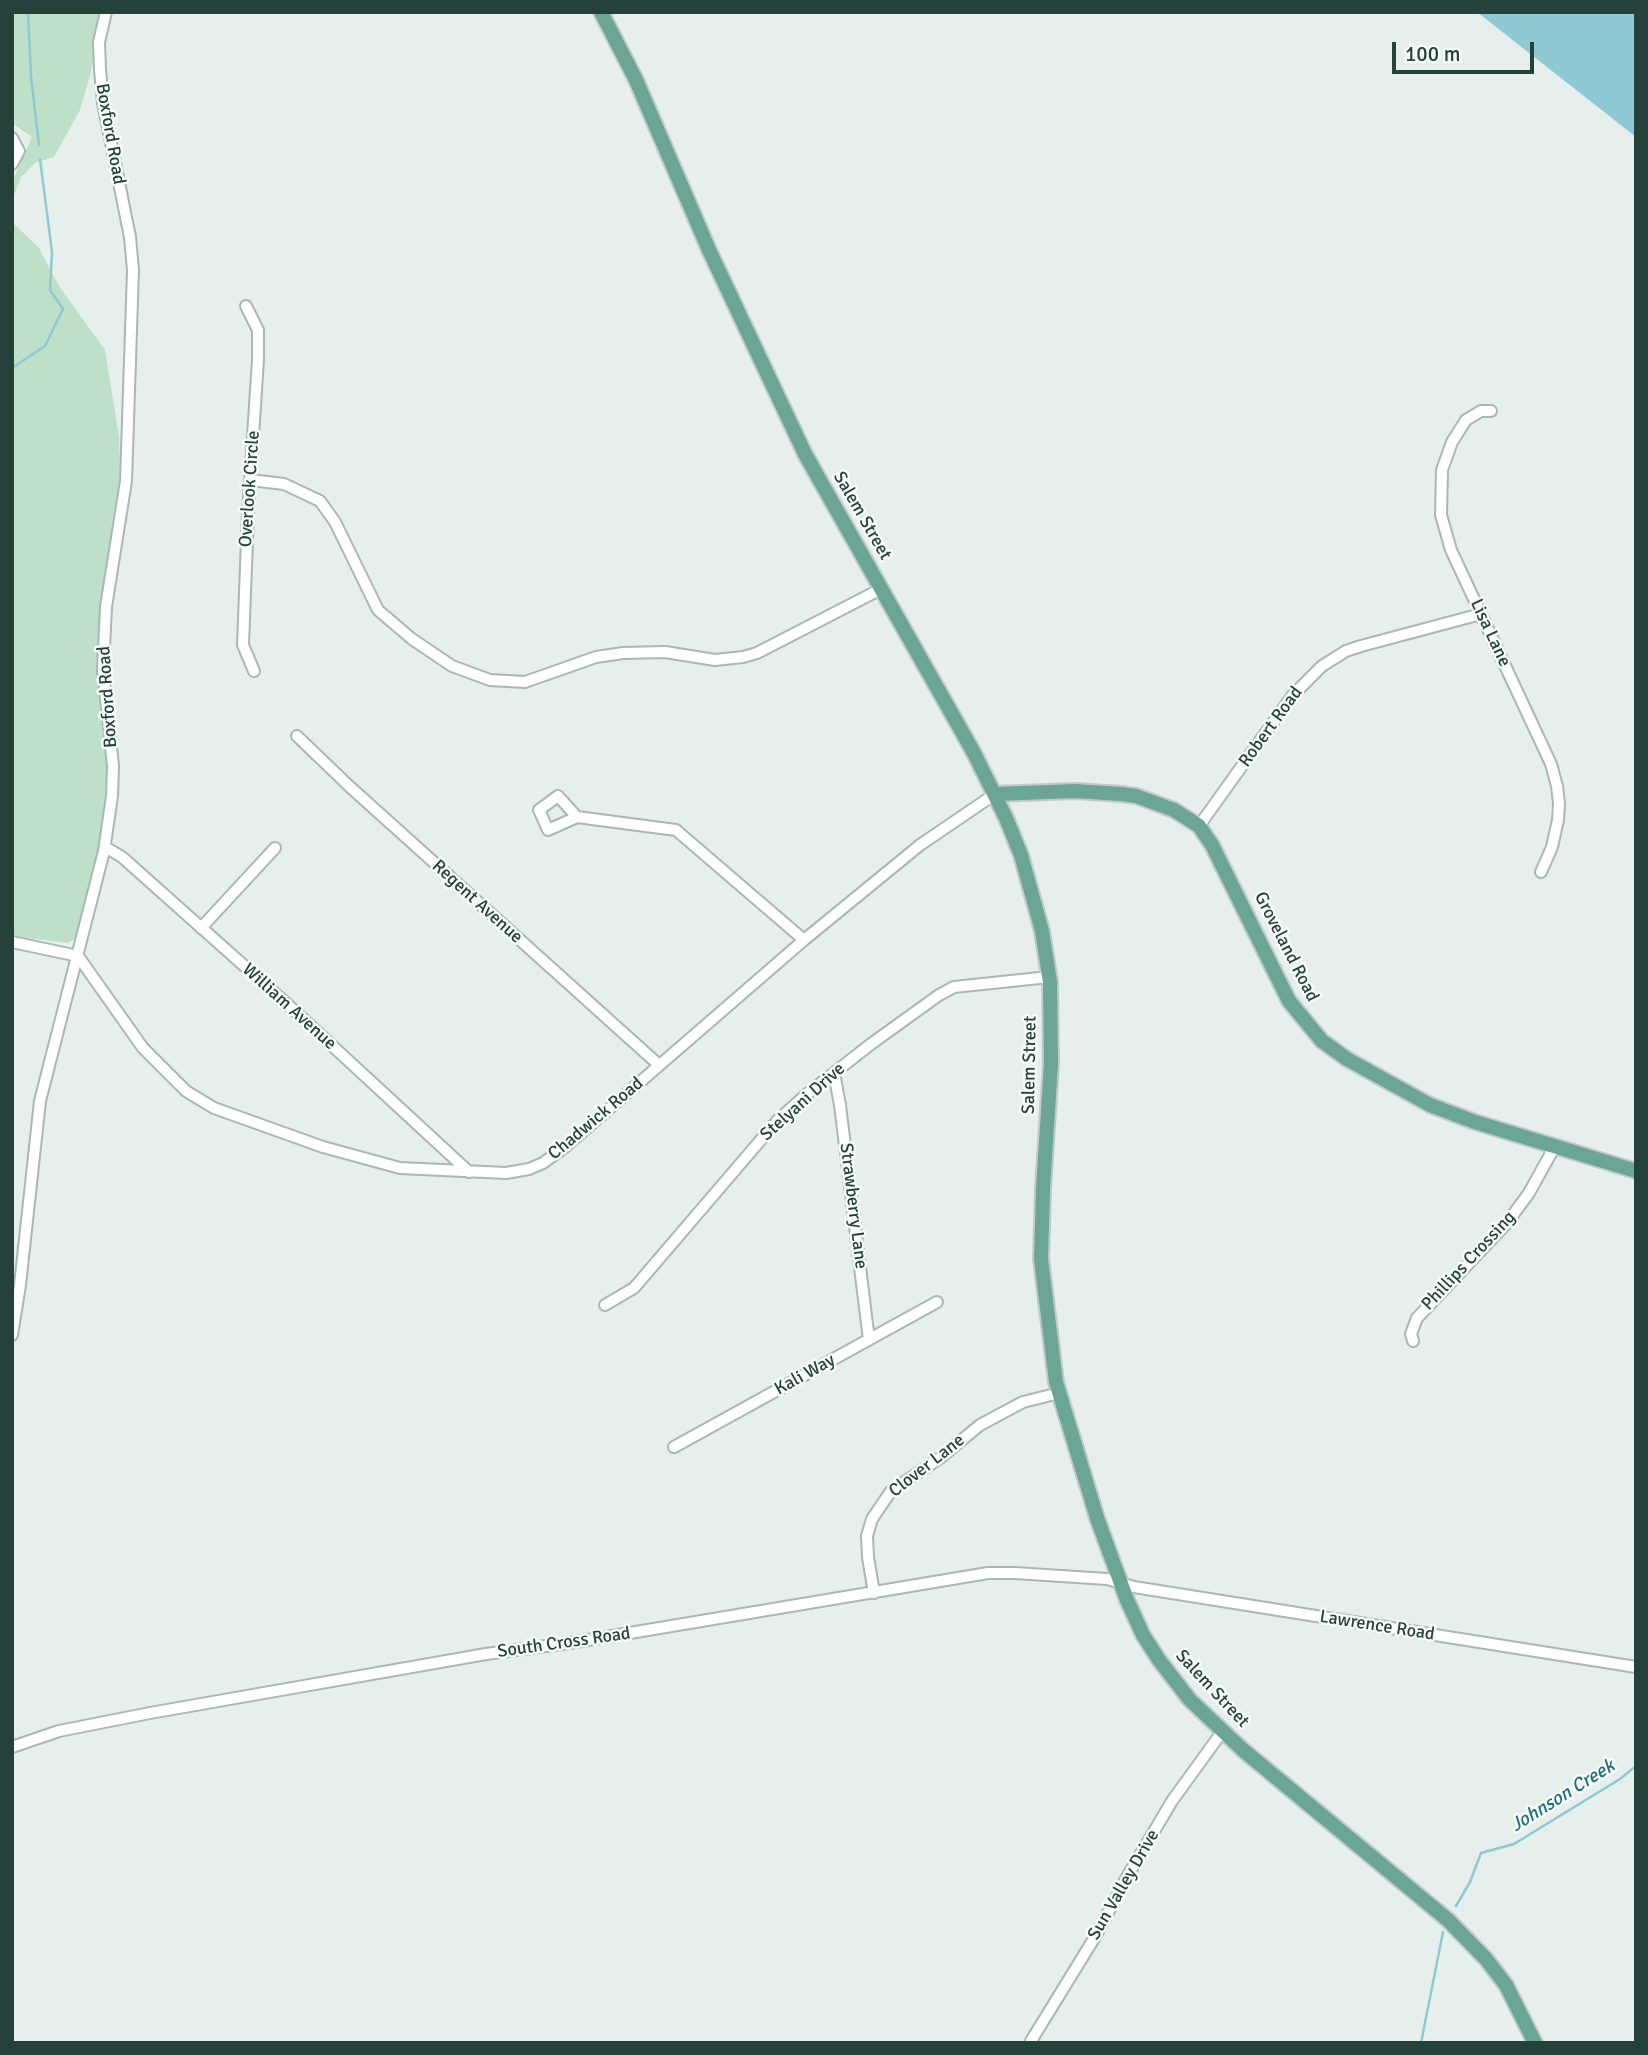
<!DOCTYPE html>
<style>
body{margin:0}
#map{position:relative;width:1648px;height:2055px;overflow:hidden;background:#e6efeb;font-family:Signika,sans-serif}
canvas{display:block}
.frame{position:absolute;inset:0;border:14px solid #24423a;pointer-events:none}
.scale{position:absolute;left:1392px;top:42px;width:142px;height:32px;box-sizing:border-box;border:4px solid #24423a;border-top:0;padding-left:9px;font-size:21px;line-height:24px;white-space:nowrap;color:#24423a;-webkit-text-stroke:5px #f7fbf9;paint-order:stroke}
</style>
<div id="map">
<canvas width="1648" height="2055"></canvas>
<div class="frame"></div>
<div class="scale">100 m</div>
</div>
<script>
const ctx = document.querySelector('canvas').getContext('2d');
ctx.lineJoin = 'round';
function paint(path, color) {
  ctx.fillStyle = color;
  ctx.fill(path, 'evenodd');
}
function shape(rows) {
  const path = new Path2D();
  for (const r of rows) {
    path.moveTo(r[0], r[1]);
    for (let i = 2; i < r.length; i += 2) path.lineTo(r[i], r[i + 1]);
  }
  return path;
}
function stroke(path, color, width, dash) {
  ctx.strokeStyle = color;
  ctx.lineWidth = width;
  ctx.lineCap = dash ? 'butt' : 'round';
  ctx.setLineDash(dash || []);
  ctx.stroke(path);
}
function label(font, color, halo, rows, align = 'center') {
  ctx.font = font + ' Signika,sans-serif';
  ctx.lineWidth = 5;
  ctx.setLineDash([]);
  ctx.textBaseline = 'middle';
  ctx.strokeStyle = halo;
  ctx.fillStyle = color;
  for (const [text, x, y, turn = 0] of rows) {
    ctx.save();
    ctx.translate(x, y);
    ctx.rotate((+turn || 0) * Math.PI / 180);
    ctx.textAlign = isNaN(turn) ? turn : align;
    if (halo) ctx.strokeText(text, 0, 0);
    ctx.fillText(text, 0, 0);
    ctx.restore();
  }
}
paint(shape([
 [12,12,102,12,90,76,80,110,54,157,35,163,21,177,12,200,12,182,32,137,12,123],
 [12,222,39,248,59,286,105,350,119,437,120,468,117,508,98,656,108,773,105,814,100,851,85,901,77,937,68,943,12,936]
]), '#bfe0c8');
paint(shape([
 [1477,12,1636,12,1636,137]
]), '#8ec9d4');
stroke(shape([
 [28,12,31,76,39,145],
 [12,368,45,346,63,309,50,290,52,252,40,159],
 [1456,1906,1470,1882,1481,1853,1514,1844,1620,1779,1636,1766],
 [1421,2043,1443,1932]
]), '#8ec9d4', 2.5);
const minor = shape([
 [12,138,19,151,12,164],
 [246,306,258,330,258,359,248,514,243,645,254,671],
 [1491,411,1481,411,1466,420,1452,442,1442,470,1441,515,1451,550,1551,764,1557,786,1559,803,1558,820,1552,847,1541,872],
 [251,480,284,484,320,501,335,522,378,610,412,639,452,666,490,680,525,682,596,657,623,653,665,652,715,660,743,657,757,653,881,589],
 [297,736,349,786,659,1065],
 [577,817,548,830,539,810,558,796,577,817,676,830,804,940],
 [1199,826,1292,696,1322,666,1346,651,1361,646,1481,614],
 [105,847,122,857,287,1004,469,1172],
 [201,928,275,848],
 [12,942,78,956,143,1048,186,1091,214,1108,323,1147,400,1168,506,1173,529,1169,543,1163,565,1147,804,940,920,845,995,794],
 [834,1073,840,1105,869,1340],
 [605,1305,634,1288,777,1121,807,1094,871,1044,939,995,954,987,1049,977],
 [12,1335,20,1285,40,1101,104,851,112,796,113,766,103,670,106,607,126,481,133,270,130,237,103,103,100,70,99,42,106,12],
 [1413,1341,1411,1334,1417,1318,1507,1223,1529,1193,1555,1146],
 [674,1447,937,1302],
 [874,1593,868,1557,867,1536,872,1519,891,1491,940,1458,980,1425,1023,1402,1059,1393],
 [12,1747,59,1731,150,1713,486,1654,576,1642,988,1573,1015,1573,1107,1579,1134,1587,1636,1667],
 [1031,2041,1095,1937,1127,1877,1172,1801,1222,1732]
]);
const major = shape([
 [601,12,636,80,709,250,805,454,974,753,1006,818,1021,855,1042,931,1050,982,1051,1063,1043,1190,1041,1259,1056,1382,1097,1518,1127,1600,1143,1635,1159,1660,1190,1700,1243,1750,1448,1920,1486,1959,1506,1985,1535,2043],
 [995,794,1075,791,1121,794,1136,796,1174,810,1199,826,1212,845,1289,1001,1322,1041,1347,1059,1430,1105,1475,1122,1636,1171]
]);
stroke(minor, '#a8b8b2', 14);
stroke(major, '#c2cac8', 18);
stroke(minor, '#fff', 10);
stroke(major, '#6aa596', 14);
label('18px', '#24423a', '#f7fbf9', [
 ["Boxford Road",110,134,80],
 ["Overlook Circle",250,489,-86],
 ["Salem Street",862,516,60],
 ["Lisa Lane",1490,633,65],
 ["Boxford Road",108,697,-94],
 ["Robert Road",1271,727,-54],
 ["Regent Avenue",477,902,42],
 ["Groveland Road",1286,947,63],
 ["William Avenue",289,1007,42],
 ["Salem Street",1030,1065,-89],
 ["Stelyani Drive",803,1102,-42],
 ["Chadwick Road",596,1119,-40],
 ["Strawberry Lane",853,1206,83],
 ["Phillips Crossing",1469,1261,-47],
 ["Kali Way",805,1375,-29],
 ["Clover Lane",927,1466,-38],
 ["Lawrence Road",1377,1626,9],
 ["South Cross Road",564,1643,-8],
 ["Salem Street",1212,1689,47],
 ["Sun Valley Drive",1124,1885,-60]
]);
label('italic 19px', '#1c6f80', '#f7fbf9', [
 ["Johnson Creek",1563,1796,-32]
]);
</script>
